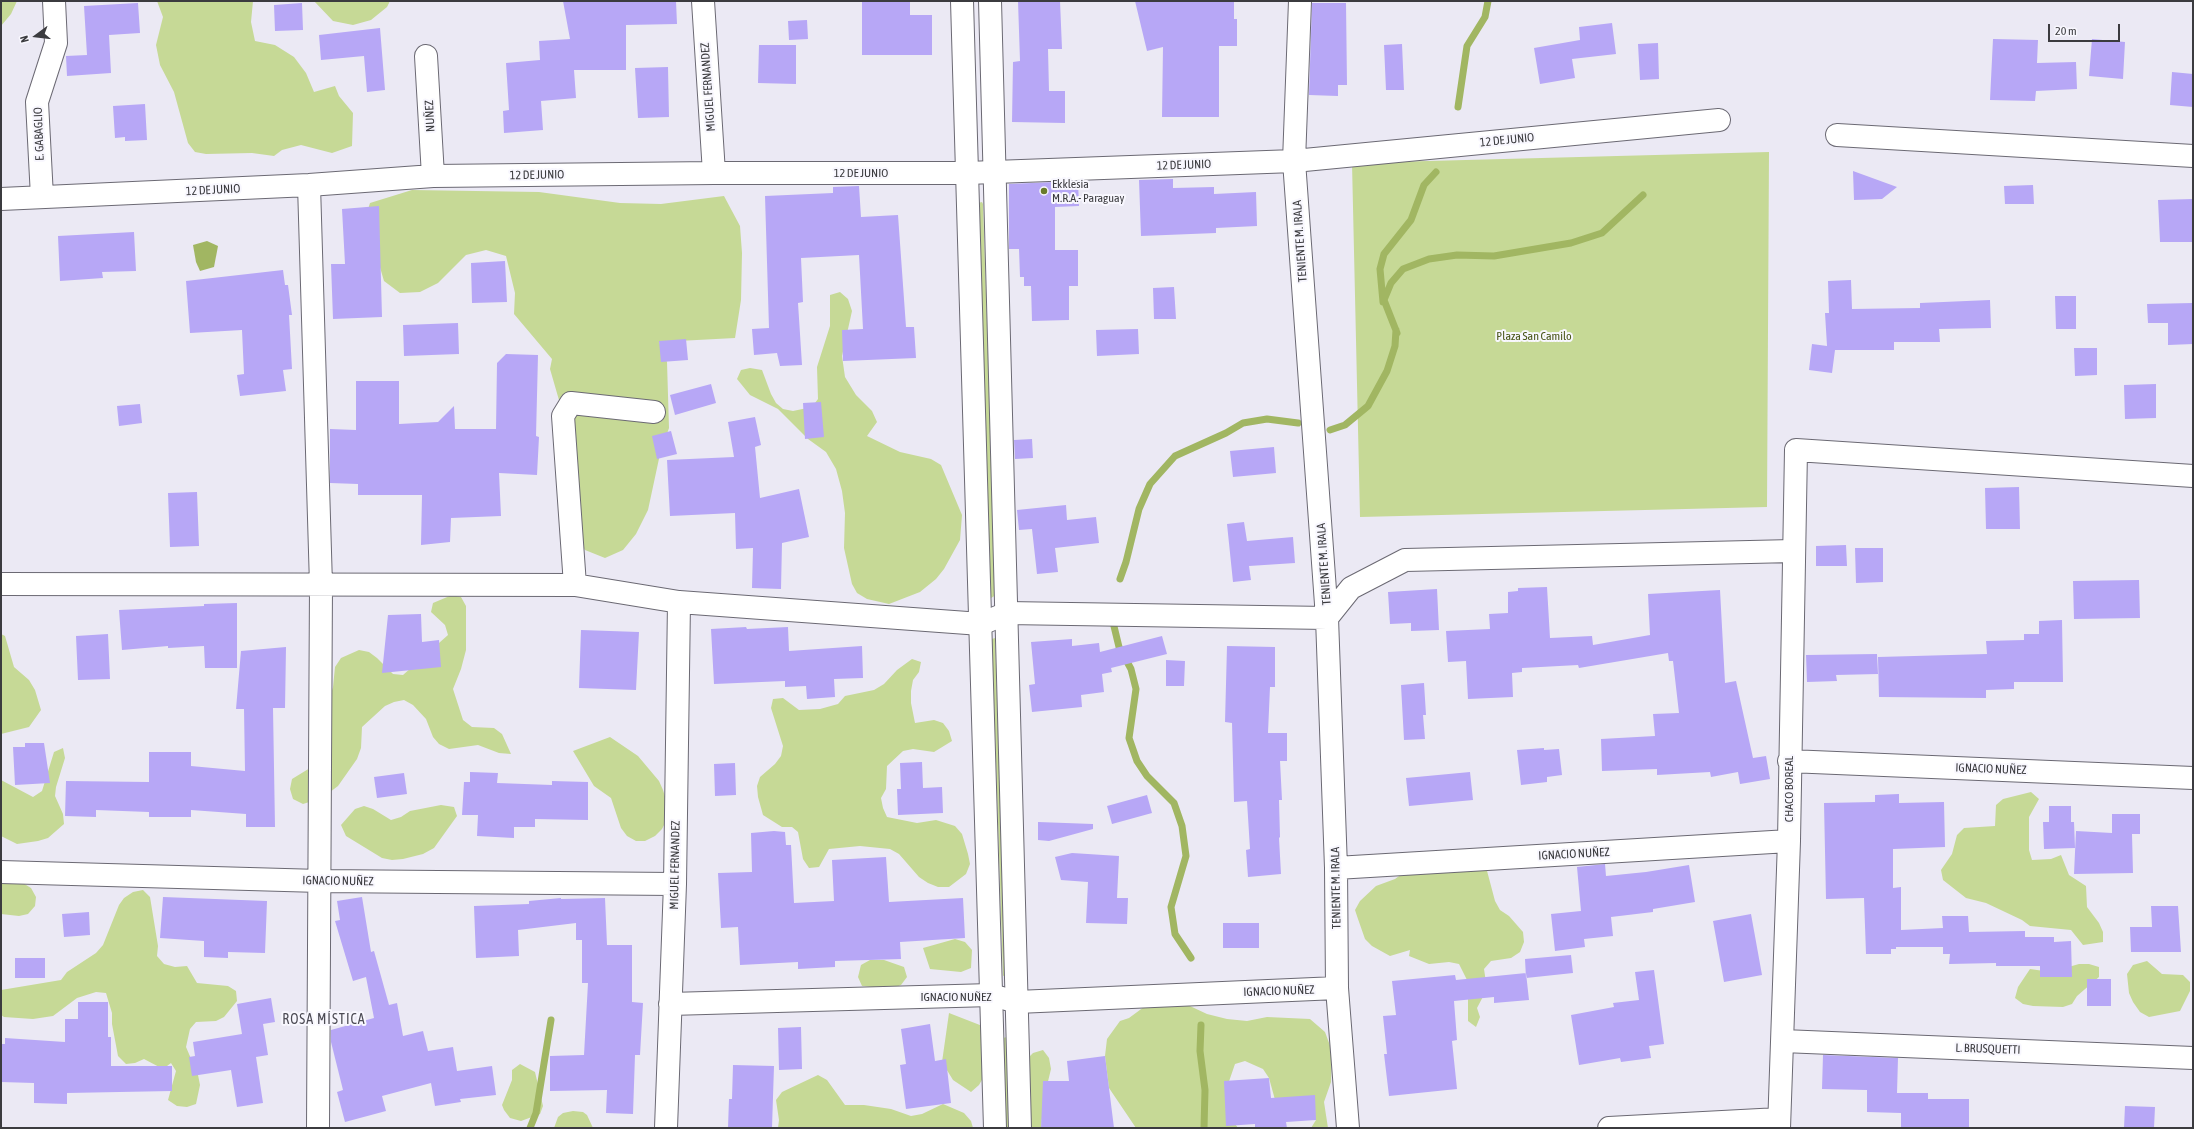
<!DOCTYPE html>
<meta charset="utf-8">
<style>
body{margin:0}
#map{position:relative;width:2194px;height:1129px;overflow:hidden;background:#ebe9f4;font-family:"Asap Condensed",sans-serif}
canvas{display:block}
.frame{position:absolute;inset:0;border:2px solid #3b3b3f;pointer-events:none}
.north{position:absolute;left:16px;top:16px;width:40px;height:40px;-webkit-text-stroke:3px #f8f7fe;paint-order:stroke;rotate:255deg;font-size:11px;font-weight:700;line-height:16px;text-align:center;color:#3b3b3f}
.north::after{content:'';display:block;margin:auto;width:14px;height:18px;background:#3b3b3f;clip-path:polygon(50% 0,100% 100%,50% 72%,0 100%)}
.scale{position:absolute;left:2048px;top:24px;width:72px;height:18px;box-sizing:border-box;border:2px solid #3b3b3f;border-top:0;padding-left:5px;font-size:12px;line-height:14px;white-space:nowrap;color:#3b3b3f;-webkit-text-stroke:3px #f8f7fe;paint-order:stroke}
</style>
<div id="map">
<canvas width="2194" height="1129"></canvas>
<div class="frame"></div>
<div class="north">N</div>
<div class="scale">20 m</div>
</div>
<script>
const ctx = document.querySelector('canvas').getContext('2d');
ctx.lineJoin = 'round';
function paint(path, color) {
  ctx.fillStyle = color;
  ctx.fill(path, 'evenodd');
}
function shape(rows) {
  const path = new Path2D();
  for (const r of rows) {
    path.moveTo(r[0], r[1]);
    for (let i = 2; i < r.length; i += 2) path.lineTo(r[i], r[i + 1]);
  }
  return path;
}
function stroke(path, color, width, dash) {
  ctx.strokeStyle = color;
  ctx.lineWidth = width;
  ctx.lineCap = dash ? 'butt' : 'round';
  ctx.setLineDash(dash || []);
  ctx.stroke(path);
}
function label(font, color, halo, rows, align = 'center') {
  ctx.font = font + ' "Asap Condensed",sans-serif';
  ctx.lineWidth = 4;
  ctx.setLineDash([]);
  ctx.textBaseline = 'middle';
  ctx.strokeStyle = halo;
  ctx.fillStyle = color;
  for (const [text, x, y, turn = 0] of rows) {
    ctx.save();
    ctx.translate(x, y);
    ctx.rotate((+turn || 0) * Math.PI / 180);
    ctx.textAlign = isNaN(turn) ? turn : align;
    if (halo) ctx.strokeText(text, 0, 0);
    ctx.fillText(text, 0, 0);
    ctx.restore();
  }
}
paint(shape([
 [1,1,17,1,11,14,1,26],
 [157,1,253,1,251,22,255,41,275,45,294,57,306,73,314,92,335,86,339,96,353,113,352,146,332,153,301,145,282,150,274,156,252,153,206,154,195,152,188,143,174,92,160,65,156,45,163,17],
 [314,1,390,1,387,7,371,20,353,25,333,21],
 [1769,152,1767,507,1360,517,1352,163],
 [412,190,539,192,620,203,661,204,724,196,740,226,742,253,741,300,735,338,659,342,667,362,669,428,660,454,648,510,636,534,623,550,605,558,585,550,580,542,561,407,550,369,552,359,514,314,515,293,506,256,486,250,466,255,438,283,420,292,400,293,384,281,372,240,364,222,370,203],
 [982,202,983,204,996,595,991,598,989,596,978,203],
 [840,292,848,299,852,311,842,356,845,377,856,395,872,411,877,422,867,436,900,452,931,459,941,465,962,515,960,540,944,569,936,579,920,592,889,604,867,599,857,593,852,584,844,548,845,513,842,491,836,469,826,452,808,439,778,409,750,395,737,379,741,370,750,368,762,370,771,394,776,403,783,409,793,411,812,407,818,399,817,367,830,326,830,295],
 [452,595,461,597,466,606,466,650,461,669,453,689,463,720,472,727,494,728,502,734,511,754,499,753,478,745,449,749,439,744,433,737,426,719,413,705,404,700,394,702,385,706,362,727,361,748,357,759,338,786,322,798,303,804,293,799,290,789,292,779,310,768,333,687,335,667,341,658,359,650,369,652,377,658,393,674,403,675,448,635,445,625,431,612,433,603],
 [1,634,5,636,14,667,29,680,35,690,41,710,29,727,1,734],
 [995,638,1006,975,1003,976,992,639],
 [912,659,921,662,919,672,913,680,911,691,911,703,915,723,934,720,943,723,949,731,952,741,934,752,913,749,903,751,887,766,886,789,881,798,883,808,887,817,917,823,936,820,955,826,962,834,968,854,970,864,966,874,949,887,938,887,928,883,919,877,899,854,890,849,860,846,829,849,819,867,809,868,803,859,798,832,792,827,782,827,763,815,758,797,757,786,760,777,775,764,781,756,783,746,771,708,773,699,783,698,799,710,820,709,838,704,845,696,874,690,884,684,897,670],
 [610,737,638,756,659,781,663,790,669,809,667,819,662,829,655,836,645,841,636,841,627,836,621,828,611,798,594,786,573,751],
 [63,748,65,758,56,787,55,796,63,814,64,824,48,838,38,841,17,844,1,836,1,780,33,797,42,791,54,752],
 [2031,792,2039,799,2029,817,2029,850,2032,860,2051,859,2061,855,2069,875,2086,886,2087,907,2099,923,2103,932,2103,942,2083,945,2071,930,2030,926,2022,920,1986,903,1966,898,1943,880,1941,870,1952,854,1957,835,1964,828,1995,826,1996,805,2003,799],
 [441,805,454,807,457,816,434,848,423,854,403,859,392,860,382,858,346,836,341,825,355,809,364,806,373,809,391,820,401,817,410,811],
 [1420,861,1486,867,1495,901,1500,910,1509,916,1523,932,1524,942,1520,952,1511,958,1491,961,1484,969,1487,989,1477,1008,1480,1017,1476,1027,1468,1021,1468,982,1459,964,1449,962,1429,964,1409,956,1410,950,1390,956,1372,946,1365,939,1358,919,1355,910,1360,901,1376,886,1395,879],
 [1,874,13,877,31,888,36,897,35,906,28,914,19,916,1,914],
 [143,890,150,897,158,946,157,956,164,964,175,967,187,966,197,983,228,986,236,991,237,1001,224,1017,216,1021,196,1022,190,1029,186,1047,198,1075,200,1085,196,1104,187,1107,177,1106,168,1100,176,1071,171,1063,163,1069,144,1059,135,1063,126,1064,118,1056,112,1024,112,1013,106,993,96,992,77,998,53,1016,33,1019,4,1017,1,1015,1,990,61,980,67,972,96,953,103,945,119,905,124,898,133,892],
 [955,939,965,942,972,950,971,968,961,972,930,969,923,948],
 [870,960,884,960,904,967,907,977,901,985,891,989,862,986,858,977,861,965],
 [2147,961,2162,974,2183,975,2190,982,2190,991,2180,1011,2149,1017,2140,1012,2133,1002,2129,993,2127,974,2133,965],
 [2079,964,2089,964,2099,967,2099,977,2077,996,2072,1004,2063,1007,2033,1006,2023,1004,2015,998,2018,987,2030,969,2051,972],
 [1177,1000,1207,1014,1227,1019,1247,1021,1267,1017,1310,1019,1325,1032,1332,1051,1331,1082,1324,1102,1328,1128,1311,1128,1316,1120,1313,1117,1277,1107,1269,1078,1263,1069,1245,1061,1235,1064,1225,1093,1233,1121,1238,1128,1136,1128,1109,1088,1105,1056,1107,1039,1120,1021,1129,1018,1148,1004],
 [949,1013,985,1027,990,1066,979,1085,971,1092,953,1080,942,1062],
 [1007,1037,1011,1128,1005,1128,1003,1038],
 [1043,1050,1049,1058,1051,1069,1044,1098,1041,1128,1027,1128,1019,1067,1033,1053],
 [520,1064,535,1072,543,1106,540,1114,521,1121,510,1118,504,1110,502,1105,512,1080,512,1070],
 [818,1075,827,1080,845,1105,864,1105,891,1109,911,1116,922,1114,943,1104,964,1113,971,1121,973,1128,778,1128,779,1120,776,1100,782,1092],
 [573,1111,583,1112,587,1115,593,1128,554,1128,558,1117,563,1113]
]), '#c6d996');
paint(shape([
 [207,241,218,246,214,267,200,271,196,262,193,245]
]), '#a1b662');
stroke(shape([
 [1458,107,1467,46,1485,17,1488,1],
 [1383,302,1380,269,1384,254,1411,220,1424,185,1436,172],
 [1397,333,1384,300,1391,283,1403,269,1429,259,1457,255,1494,256,1571,243,1602,233,1643,195],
 [1330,430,1345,425,1368,406,1387,371,1395,346,1396,330],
 [1120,579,1126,562,1139,509,1150,484,1175,456,1226,433,1243,423,1267,419,1298,423],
 [1112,618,1119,647,1131,669,1136,689,1129,738,1137,761,1147,776,1174,803,1182,826,1186,856,1171,907,1175,934,1191,958],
 [1201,1025,1200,1051,1205,1090,1204,1128],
 [530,1128,536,1113,551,1020]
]), '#a1b662', 7);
paint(shape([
 [563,1,676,1,677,24,626,25,626,70,574,70,576,98,541,101,543,130,504,133,503,111,509,110,506,63,540,60,539,41,570,39],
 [862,1,910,1,910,15,932,15,932,55,862,55],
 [1018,1,1060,1,1062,49,1048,49,1049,91,1065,91,1065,123,1012,122,1013,62,1020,61],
 [1135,1,1234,1,1234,19,1237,19,1237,46,1219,46,1219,117,1162,117,1163,47,1147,51],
 [138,3,140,33,109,35,111,73,67,76,66,56,87,55,84,6],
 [302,3,303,30,275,31,274,5],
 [1312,3,1346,3,1347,85,1338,85,1338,96,1309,95],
 [807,20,808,39,789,40,788,21],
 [1612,23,1616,54,1572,59,1575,78,1540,84,1534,48,1580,40,1579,27],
 [380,28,385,90,367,92,364,56,321,60,319,35],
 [1993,39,2038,40,2037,63,2076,62,2077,89,2036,91,2035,101,1990,100],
 [2092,39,2125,42,2123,79,2089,76],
 [1658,43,1659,79,1640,80,1638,44],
 [1402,44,1404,90,1386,90,1384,45],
 [759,45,796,45,796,84,758,83],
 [668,67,669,117,638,118,635,68],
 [2172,72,2193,74,2193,107,2170,105],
 [145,104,147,140,125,141,125,137,115,138,113,106],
 [1853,171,1897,187,1882,199,1854,200],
 [1173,179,1173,188,1214,187,1214,194,1256,192,1257,226,1216,228,1216,233,1141,236,1139,180],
 [1078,181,1079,206,1055,207,1055,250,1078,250,1078,286,1069,286,1069,320,1032,321,1031,286,1024,286,1024,277,1020,277,1019,249,1009,249,1009,184],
 [2033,185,2034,204,2005,204,2004,186],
 [859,186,861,217,898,215,906,327,914,327,916,358,843,361,842,330,863,329,859,255,801,258,803,302,798,303,802,365,780,366,777,353,754,355,752,329,769,328,765,196,833,193,833,187],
 [2193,199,2193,242,2160,242,2158,200],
 [379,206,382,317,333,319,331,264,345,264,342,209],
 [134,232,136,271,102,272,103,278,60,281,58,236],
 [505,261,507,302,472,303,471,263],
 [283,270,285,285,288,285,292,315,289,315,292,369,283,370,286,391,240,396,237,375,244,374,242,330,190,333,186,281],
 [1851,280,1852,309,1920,308,1920,303,1990,300,1991,328,1939,329,1940,342,1894,342,1894,350,1835,350,1832,373,1809,370,1812,344,1827,346,1825,313,1829,313,1828,281],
 [1174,287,1176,319,1154,319,1153,288],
 [2055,296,2076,296,2076,329,2056,329],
 [2193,303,2193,344,2168,345,2168,323,2148,323,2147,304],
 [458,323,459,354,404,356,403,325],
 [1138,329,1139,354,1097,356,1096,330],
 [686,339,688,360,661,362,659,341],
 [2074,348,2097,348,2097,375,2075,376],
 [506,354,538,355,536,436,539,437,537,475,499,473,501,516,451,518,450,542,421,545,422,495,358,495,358,484,330,483,330,429,356,430,356,381,399,381,399,424,438,422,454,406,455,429,496,429,497,363],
 [711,384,716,403,675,415,670,395],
 [2156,384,2156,418,2125,419,2124,385],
 [821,402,824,437,805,439,803,403],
 [140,404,142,423,119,426,117,406],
 [755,417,761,445,755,447,760,498,799,489,809,537,782,543,781,589,752,588,753,548,736,549,735,513,670,516,667,460,734,457,728,422],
 [671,431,677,454,657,459,652,436],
 [1032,439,1033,458,1015,459,1014,440],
 [1274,447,1276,473,1233,477,1230,451],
 [2019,487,2020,529,1986,529,1985,488],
 [197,492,199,546,170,547,168,493],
 [1066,505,1067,520,1096,517,1099,543,1055,548,1058,572,1037,574,1032,529,1019,530,1017,510],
 [1244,522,1247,541,1293,537,1295,563,1249,566,1251,580,1233,582,1227,524],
 [1846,545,1847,566,1816,566,1816,546],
 [1855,548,1883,548,1883,582,1856,583],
 [2139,580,2140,618,2074,619,2073,581],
 [1547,587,1550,638,1592,636,1593,645,1650,635,1648,594,1720,590,1725,683,1736,681,1753,758,1766,756,1770,779,1740,784,1738,772,1711,777,1710,772,1657,775,1657,769,1602,771,1601,739,1655,736,1653,714,1679,713,1673,661,1669,661,1668,653,1579,668,1578,665,1522,668,1522,672,1512,673,1513,697,1468,699,1466,661,1448,662,1446,631,1490,629,1489,614,1508,613,1508,592,1518,591,1518,588],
 [1437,589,1439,630,1411,631,1411,623,1390,624,1388,592],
 [237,603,237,668,205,668,204,646,168,648,168,646,122,650,119,610,204,606,204,604],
 [421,614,422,642,439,640,441,667,382,673,388,615],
 [2062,620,2063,682,2014,682,2014,689,1986,690,1986,698,1879,697,1878,657,1987,654,1986,641,2024,640,2024,634,2039,634,2039,621],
 [746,627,747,629,788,627,789,651,862,646,863,678,834,679,835,697,807,699,806,686,785,687,785,681,714,684,711,629],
 [581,630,639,632,636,690,579,688],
 [108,634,110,679,78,680,76,636],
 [1162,636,1167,654,1111,668,1112,672,1102,674,1104,692,1081,695,1082,707,1032,712,1029,685,1035,684,1031,642,1072,639,1072,646,1099,643,1100,652],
 [1227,646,1275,647,1275,687,1270,687,1268,733,1287,733,1287,761,1280,761,1282,800,1279,800,1280,837,1279,838,1281,874,1248,877,1246,850,1250,849,1247,801,1234,802,1232,723,1225,722],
 [286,647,285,708,273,708,275,827,246,827,246,814,191,810,191,817,149,817,149,812,96,810,96,817,65,816,66,781,149,782,149,752,191,752,191,766,245,771,244,709,236,709,241,651],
 [1877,654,1878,674,1836,675,1837,681,1807,682,1806,655],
 [1166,660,1185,661,1184,686,1166,686],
 [1424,683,1426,715,1423,715,1425,739,1404,740,1401,685],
 [25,743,44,743,50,783,15,785,13,747,25,747],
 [1544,748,1544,750,1559,749,1562,775,1547,777,1547,782,1521,785,1517,750],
 [922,762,923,788,942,787,943,813,898,815,897,789,901,789,900,763],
 [735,763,736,795,715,796,714,764],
 [470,772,498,773,497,783,552,785,552,781,588,782,588,820,535,819,535,827,514,827,514,838,477,836,478,815,462,815,464,782,470,782],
 [1470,772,1473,800,1409,806,1406,778],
 [404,773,407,794,377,798,374,777],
 [1899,794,1899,803,1944,802,1945,847,1893,849,1893,888,1901,887,1901,930,1943,928,1942,916,1968,916,1969,932,2025,931,2025,937,2054,937,2054,942,2071,941,2072,977,2040,977,2040,966,1996,966,1996,963,1949,964,1950,954,1943,954,1943,947,1896,947,1896,949,1891,949,1891,954,1866,954,1864,898,1826,899,1824,803,1875,802,1875,795],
 [1147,795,1152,813,1112,824,1107,806],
 [2049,806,2071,806,2071,822,2074,822,2075,848,2044,849,2043,822,2049,822],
 [2112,814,2140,814,2140,834,2132,834,2133,873,2074,874,2076,831,2112,833],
 [1038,822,1093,824,1093,829,1049,841,1038,840],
 [774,831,785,832,786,845,791,845,794,903,834,901,832,860,886,857,889,902,963,898,965,938,900,942,901,959,835,961,835,967,798,969,798,962,740,965,738,927,721,928,718,873,752,872,751,833],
 [1072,853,1119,856,1117,898,1128,898,1127,924,1086,923,1088,882,1061,880,1055,857],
 [1605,864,1606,876,1646,872,1689,865,1695,902,1653,909,1653,912,1611,917,1613,936,1584,939,1585,947,1555,951,1551,914,1581,911,1577,867],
 [163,897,267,901,265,953,228,952,228,958,204,957,204,941,160,938],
 [362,897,371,952,374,951,389,1005,397,1003,403,1036,423,1031,428,1051,453,1047,457,1071,492,1066,496,1095,460,1099,461,1102,435,1106,431,1083,382,1096,386,1111,345,1122,337,1092,343,1090,331,1042,331,1030,374,1018,366,977,353,981,335,921,340,920,337,901],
 [561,898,561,899,605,898,607,945,632,945,632,1002,643,1003,640,1055,635,1055,633,1114,606,1113,607,1090,550,1091,550,1056,584,1055,588,983,582,983,582,940,576,940,576,923,518,930,519,956,476,958,474,906,529,904,529,901],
 [2151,906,2178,906,2181,952,2131,952,2130,927,2152,927],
 [89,912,90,935,64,937,62,914],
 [1751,914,1762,975,1724,982,1713,921],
 [1223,923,1259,923,1259,948,1223,948],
 [1571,955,1573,973,1526,978,1525,959],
 [15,958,45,958,45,978,15,978],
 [1654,970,1664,1044,1649,1046,1651,1058,1621,1062,1620,1058,1579,1065,1571,1015,1614,1007,1613,1003,1639,1000,1635,972],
 [1526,973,1529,1000,1494,1003,1494,997,1454,1001,1457,1040,1452,1041,1457,1089,1389,1096,1384,1054,1387,1054,1383,1016,1396,1015,1392,981,1455,975,1456,980],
 [2087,979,2111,979,2111,1006,2087,1006],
 [271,998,275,1022,263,1024,268,1055,256,1057,263,1103,237,1107,231,1070,192,1076,189,1057,195,1056,193,1042,242,1034,237,1004],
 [78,1002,108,1002,108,1037,111,1037,111,1066,172,1066,172,1091,67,1093,67,1104,34,1103,34,1083,1,1082,1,1044,5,1044,5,1038,65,1042,65,1019,78,1019],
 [930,1024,935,1061,946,1059,951,1103,906,1109,900,1065,906,1064,901,1029],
 [801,1027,802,1069,779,1070,778,1028],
 [1823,1055,1898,1058,1897,1093,1928,1093,1928,1099,1969,1099,1969,1127,1901,1128,1901,1113,1867,1112,1867,1090,1822,1089],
 [1105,1056,1114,1128,1041,1128,1043,1081,1069,1081,1067,1061],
 [733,1065,774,1066,772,1128,728,1128,729,1099,732,1099],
 [1269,1078,1271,1098,1315,1095,1316,1120,1286,1122,1287,1128,1255,1128,1255,1124,1226,1126,1224,1081],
 [2125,1106,2155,1107,2154,1128,2124,1128]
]), '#b7a7f6');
const minor = shape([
 [703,1,714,173],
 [1300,1,1294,161,1327,618,1336,868,1337,988,1348,1128],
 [426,56,433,176],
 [1837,135,2193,156],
 [309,185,321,585,318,1128],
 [42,197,37,102,56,43,54,1],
 [1,199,309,185,433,176,714,173,967,173,1294,161,1719,120],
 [1,584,575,585,679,602,981,624,1007,613,1327,618,1351,588,1405,560,1793,551],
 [575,585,563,416,571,403,654,412],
 [1789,761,2193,778],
 [1336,868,1789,841],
 [1,872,320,881,675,884],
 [670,1004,991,995,1017,1002,1337,988],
 [1783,1041,2193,1058],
 [666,1128,675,884,679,602],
 [1609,1128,1779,1119],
 [1779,1128,1789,841,1796,450,2193,476]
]);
const tertiary = shape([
 [962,1,995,1128],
 [990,1,1020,1128]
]);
stroke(minor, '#6b6973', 24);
stroke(tertiary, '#6b6973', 24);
stroke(minor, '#fff', 22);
stroke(tertiary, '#fff', 22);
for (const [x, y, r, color] of [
 [1044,191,4,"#697b2a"]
]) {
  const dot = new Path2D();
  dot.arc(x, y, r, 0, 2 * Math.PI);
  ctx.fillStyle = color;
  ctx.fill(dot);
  stroke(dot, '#f8f7fe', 1.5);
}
label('12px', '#3b3b3f', '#f8f7fe', [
 ["MIGUEL FERNANDEZ",708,87,-94],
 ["NUÑEZ",430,116,-93],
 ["E. GABAGLIO",39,134,-92],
 ["12 DE JUNIO",1507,140,-6],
 ["12 DE JUNIO",1184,165,-2],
 ["12 DE JUNIO",861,173],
 ["12 DE JUNIO",537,175,-1],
 ["12 DE JUNIO",213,190,-3],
 ["TENIENTE M. IRALA",1300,241,-94],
 ["TENIENTE M. IRALA",1324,564,-94],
 ["IGNACIO NUÑEZ",1991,769,2],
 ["CHACO BOREAL",1789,789,-90],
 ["IGNACIO NUÑEZ",1574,854,-3],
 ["MIGUEL FERNANDEZ",675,865,-89],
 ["IGNACIO NUÑEZ",338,881,1],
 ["TENIENTE M. IRALA",1336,888,-91],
 ["IGNACIO NUÑEZ",1279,991,-2],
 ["IGNACIO NUÑEZ",956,997],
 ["L. BRUSQUETTI",1988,1049,2]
]);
label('12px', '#3b3b3f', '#f8f7fe', [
 ["Ekklesia",1052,184],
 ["M.R.A.- Paraguay",1052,198]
], 'left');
label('12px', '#495619', '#f8f7fe', [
 ["Plaza San Camilo",1534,336]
]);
ctx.letterSpacing = '1px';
label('14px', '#4c4b54', '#f8f7fe', [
 ["ROSA MÍSTICA",324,1020]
]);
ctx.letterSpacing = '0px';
</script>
